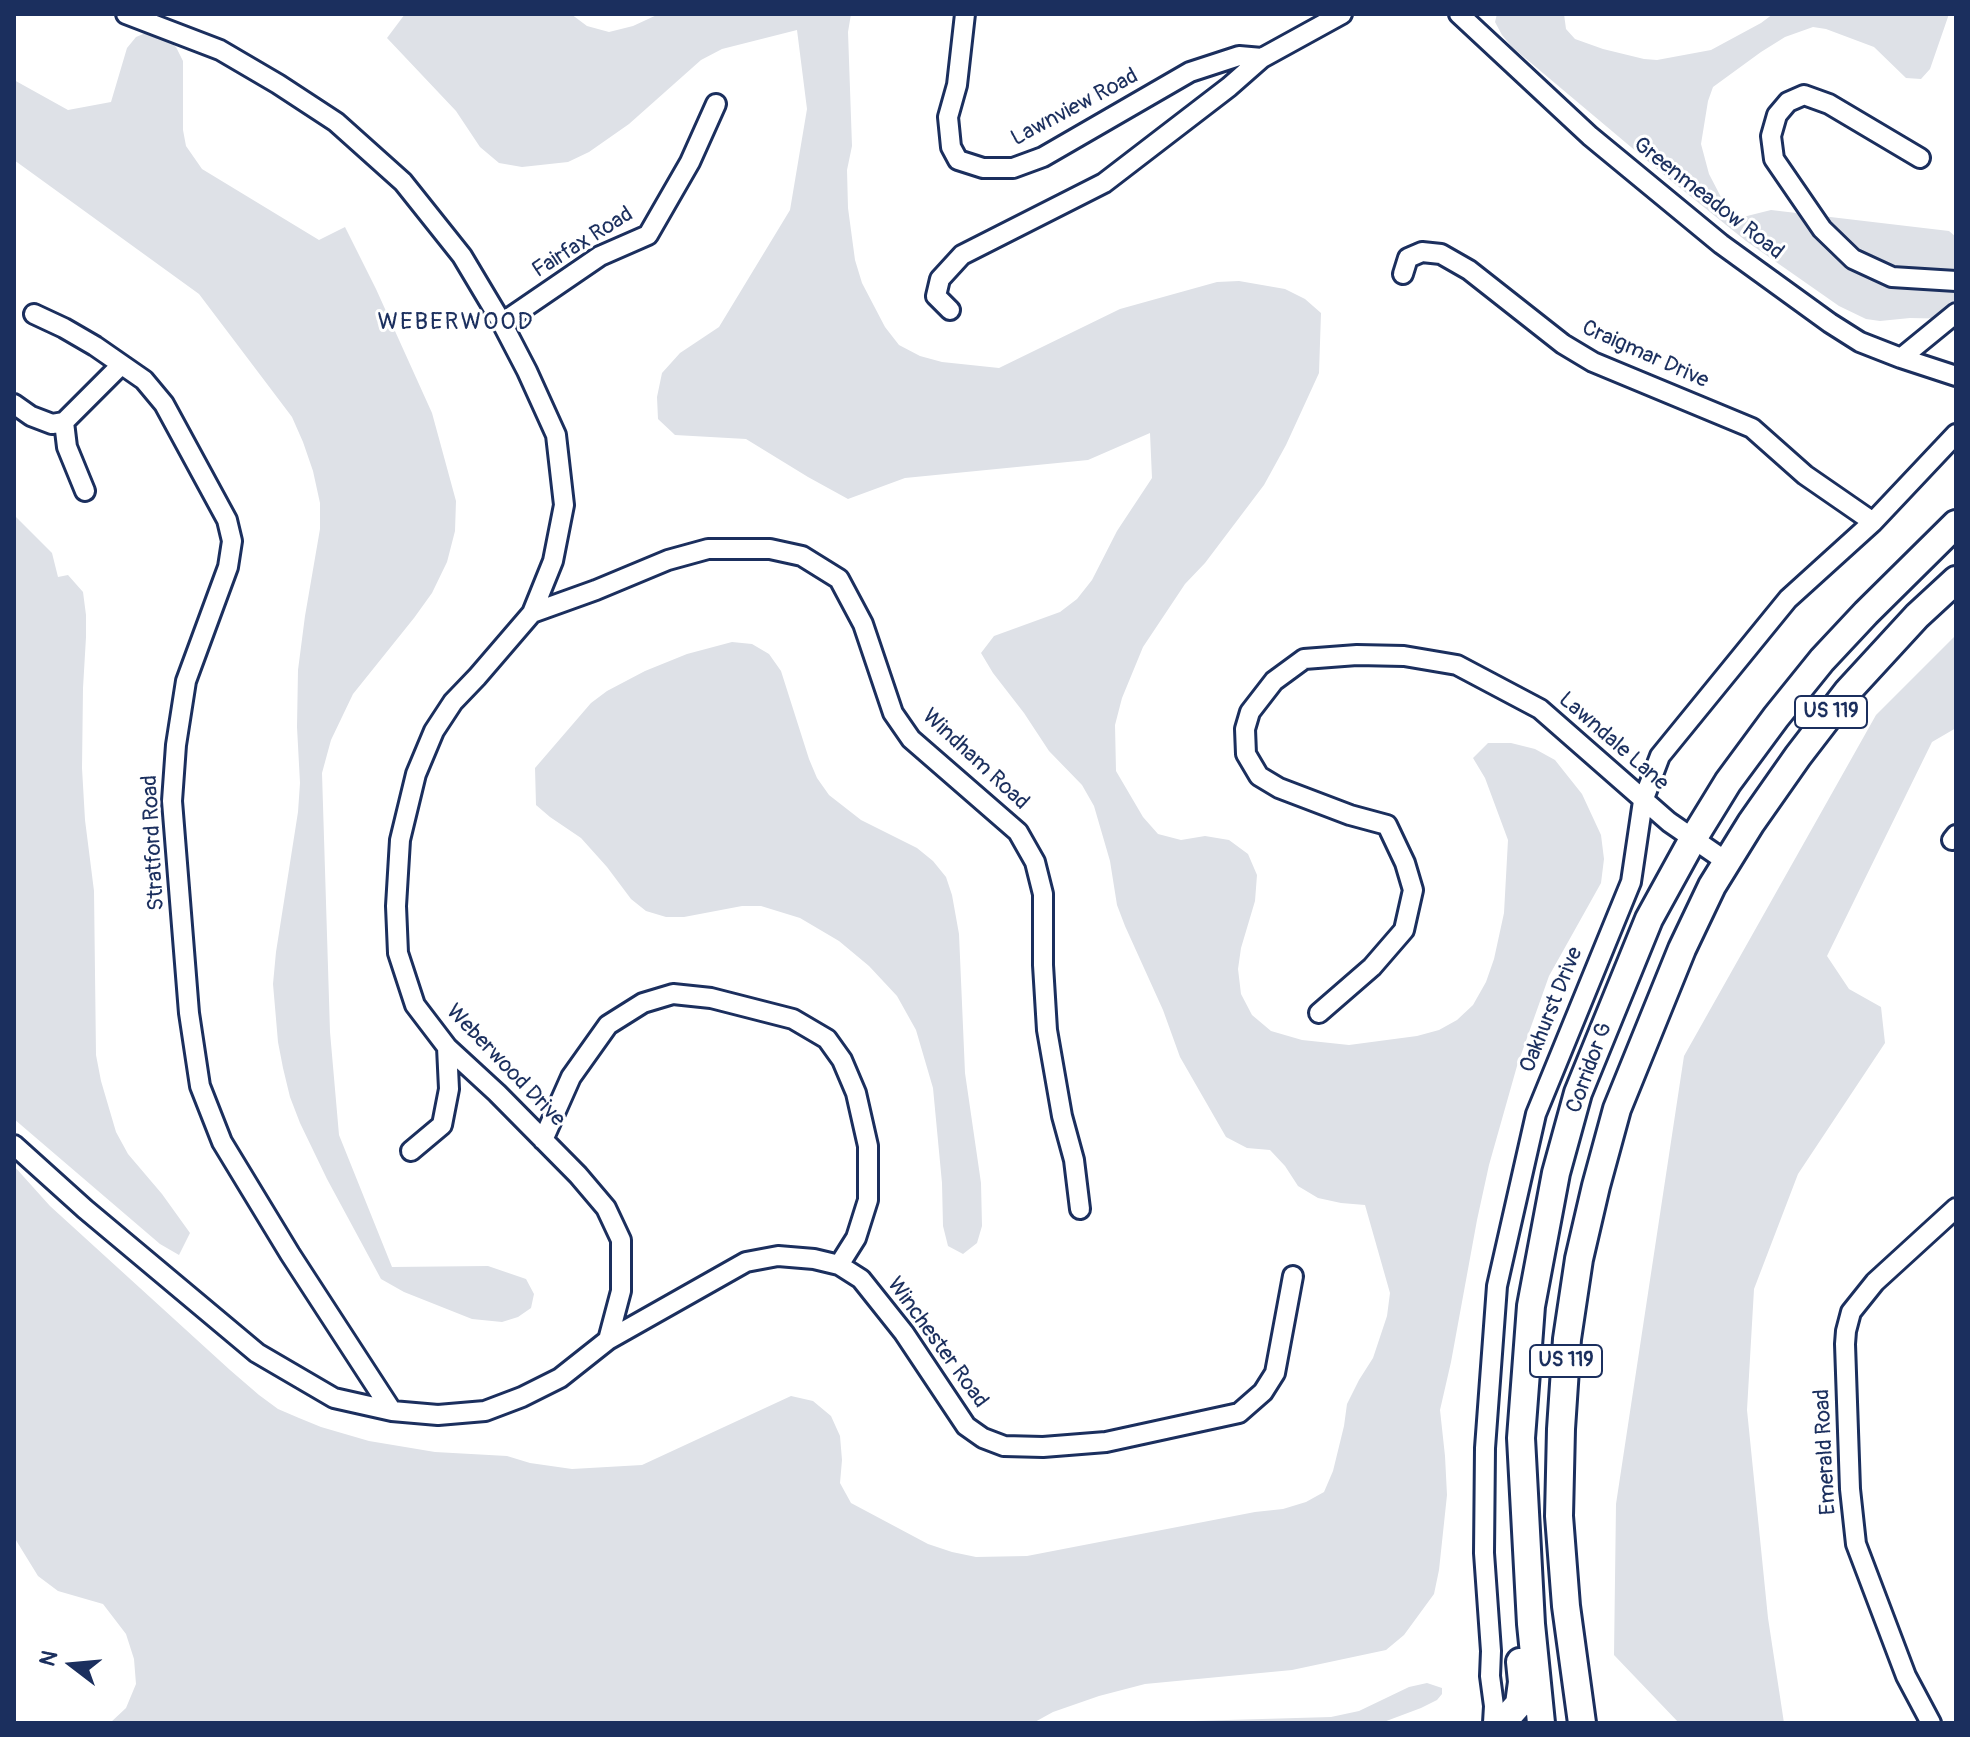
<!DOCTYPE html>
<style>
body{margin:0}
#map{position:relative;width:1970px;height:1737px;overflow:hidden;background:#fff;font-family:Pangolin,sans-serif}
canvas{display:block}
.frame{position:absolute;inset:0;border:16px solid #1b2f5e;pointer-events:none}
.north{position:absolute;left:32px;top:1625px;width:80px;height:80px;-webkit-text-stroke:6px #fff;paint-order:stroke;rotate:286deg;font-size:22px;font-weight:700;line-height:32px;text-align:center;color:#1b2f5e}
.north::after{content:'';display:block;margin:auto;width:28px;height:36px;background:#1b2f5e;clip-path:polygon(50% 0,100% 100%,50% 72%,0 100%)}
</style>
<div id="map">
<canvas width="1970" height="1737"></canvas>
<div class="frame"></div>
<div class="north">N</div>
</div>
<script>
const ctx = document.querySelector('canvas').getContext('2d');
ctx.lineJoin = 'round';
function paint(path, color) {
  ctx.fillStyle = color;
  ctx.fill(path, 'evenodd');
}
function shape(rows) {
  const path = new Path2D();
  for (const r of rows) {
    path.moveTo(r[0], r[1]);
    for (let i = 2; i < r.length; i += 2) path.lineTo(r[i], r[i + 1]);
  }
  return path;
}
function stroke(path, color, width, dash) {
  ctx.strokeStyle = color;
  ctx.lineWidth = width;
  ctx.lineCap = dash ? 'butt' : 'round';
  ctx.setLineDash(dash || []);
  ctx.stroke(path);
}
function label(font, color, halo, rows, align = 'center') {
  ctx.font = font + ' Pangolin,sans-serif';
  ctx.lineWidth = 6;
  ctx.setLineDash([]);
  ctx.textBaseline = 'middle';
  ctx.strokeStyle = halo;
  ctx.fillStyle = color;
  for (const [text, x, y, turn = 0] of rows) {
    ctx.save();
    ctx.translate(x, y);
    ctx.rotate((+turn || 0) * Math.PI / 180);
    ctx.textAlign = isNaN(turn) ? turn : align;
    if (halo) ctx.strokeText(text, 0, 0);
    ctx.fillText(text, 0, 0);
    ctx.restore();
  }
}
paint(shape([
 [405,14,571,14,587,26,609,32,633,26,659,14,851,14,848,32,852,146,847,170,848,208,855,260,862,283,885,327,899,345,920,356,942,362,999,368,1120,309,1217,282,1239,281,1285,289,1305,299,1321,313,1319,373,1286,445,1264,485,1205,563,1185,584,1143,647,1122,698,1115,725,1116,771,1143,817,1158,834,1181,840,1205,836,1229,840,1248,854,1257,875,1255,901,1241,948,1238,969,1241,994,1252,1015,1271,1031,1302,1040,1349,1045,1417,1036,1439,1030,1457,1020,1473,1005,1486,982,1494,959,1504,913,1508,840,1485,778,1473,758,1488,743,1511,743,1535,749,1555,760,1582,794,1601,835,1604,859,1601,883,1549,976,1517,1066,1489,1165,1477,1220,1451,1362,1440,1410,1445,1456,1447,1495,1439,1570,1434,1594,1404,1635,1386,1650,1292,1670,1145,1684,1099,1696,1053,1712,1033,1723,110,1723,126,1708,136,1684,134,1659,126,1634,103,1604,58,1591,38,1576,14,1537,14,1166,50,1206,230,1370,259,1395,278,1409,299,1418,321,1427,369,1441,435,1452,507,1456,530,1463,572,1469,642,1465,791,1396,813,1401,831,1416,840,1436,842,1460,840,1483,851,1503,928,1544,952,1552,976,1557,1027,1556,1255,1512,1283,1509,1306,1502,1324,1492,1333,1471,1344,1426,1347,1404,1359,1380,1373,1358,1387,1316,1390,1293,1365,1205,1341,1203,1318,1198,1298,1186,1285,1166,1270,1150,1247,1148,1226,1137,1180,1057,1163,1010,1125,926,1117,905,1110,861,1094,806,1082,785,1049,751,1024,713,993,673,981,653,994,636,1060,612,1077,599,1092,580,1117,531,1152,478,1150,433,1088,460,905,478,848,499,808,477,746,439,675,435,658,419,657,397,662,373,680,353,719,327,790,210,807,109,797,30,722,49,701,60,629,124,589,152,568,162,522,167,499,163,480,147,456,111,387,38],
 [1497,14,1564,14,1566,29,1575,39,1603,49,1644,59,1657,60,1711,50,1761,23,1773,14,1949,14,1930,69,1921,79,1906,78,1874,47,1826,29,1813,27,1785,37,1761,52,1713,87,1708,101,1701,144,1709,174,1722,199,1731,211,1743,217,1771,210,1949,231,1956,237,1956,319,1910,318,1880,321,1866,319,1839,306,1746,241,1669,179,1512,47,1502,35,1495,22],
 [148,32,164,37,176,47,183,61,183,130,186,146,202,169,319,240,345,227,376,289,432,413,456,501,455,531,447,562,432,593,414,618,353,694,331,740,322,773,330,1032,339,1135,392,1267,488,1266,526,1279,534,1294,531,1308,518,1317,502,1322,472,1319,404,1292,381,1279,327,1179,300,1123,290,1097,283,1068,278,1042,273,984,276,952,298,812,300,783,297,727,298,670,305,616,320,529,320,503,313,471,303,442,292,417,199,294,14,160,14,80,68,110,111,102,127,48,136,37],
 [14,515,52,553,58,577,68,575,83,592,86,615,86,637,83,688,82,768,85,820,94,891,96,1055,101,1081,116,1132,128,1154,162,1194,190,1233,179,1255,160,1244,14,1119],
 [1956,635,1956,728,1932,742,1827,956,1849,989,1881,1007,1885,1043,1798,1174,1754,1289,1747,1410,1768,1618,1784,1723,1679,1723,1614,1655,1616,1504,1684,1056,1876,715],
 [732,642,752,644,769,654,781,671,809,759,817,778,829,795,861,820,917,848,933,861,946,877,952,895,959,934,965,1073,981,1183,982,1226,977,1243,963,1254,948,1246,943,1226,942,1183,933,1088,916,1030,897,996,869,966,839,941,800,918,761,906,742,906,684,917,666,917,646,911,631,899,607,867,581,838,550,817,536,805,535,768,591,703,607,691,645,671,687,654],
 [1427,1683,1442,1688,1442,1694,1437,1700,1421,1708,1381,1723,1124,1723,1331,1717,1359,1711,1409,1687]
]), '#dee1e7');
const minor = shape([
 [965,14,957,85,948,117,951,147,958,160,983,168,1013,168,1043,157,1190,72,1239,56,1262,58],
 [1459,14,1590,136,1721,244,1830,323,1860,342,1901,358,1956,376],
 [1920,158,1829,104,1804,95,1788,102,1777,115,1771,136,1774,159,1822,229,1853,259,1892,277,1956,281],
 [1403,274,1408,258,1422,252,1441,254,1469,270,1563,344,1593,362,1752,428,1805,475,1873,522],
 [950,310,936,296,940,279,962,255,1104,183,1229,87,1262,58,1342,14],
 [34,314,64,328,95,346,144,380,164,404,227,520,232,541,228,567,186,681,176,745,172,801,189,1013,200,1086,222,1142,290,1254,392,1411],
 [502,323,600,256,648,235,690,162,716,104],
 [1901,358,1956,313],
 [14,404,31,416,52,424,64,422],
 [64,422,121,365],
 [64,422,67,447,85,491],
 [532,613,596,590,668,560,708,549,770,549,802,556,839,579,863,624,893,713,911,739,1018,832,1035,862,1043,894,1043,965,1047,1030,1062,1116,1074,1160,1080,1209],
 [1952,840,1956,835],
 [1319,1013,1372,967,1404,930,1413,890,1405,863,1387,825,1350,815,1279,788,1259,776,1246,754,1245,729,1250,712,1274,681,1304,659,1357,655,1404,656,1457,665,1540,709,1669,822,1727,862],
 [543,1140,571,1077,608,1025,643,1003,673,994,711,998,793,1019,827,1039,842,1060,856,1093,868,1146,868,1200,856,1238,839,1265],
 [14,1145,85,1209,257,1353,334,1398,392,1411,438,1415,485,1411,522,1397,560,1378,608,1340,621,1291,621,1240,606,1208,578,1175,497,1093,447,1047,415,1005,398,953,396,906,400,840,416,774,434,731,453,702,477,677,532,613,553,561,564,505,556,435,527,371,502,323,462,256,403,182,336,122,278,84,220,50,126,14],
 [411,1151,442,1125,449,1089,447,1047],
 [608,1340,746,1262,778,1256,814,1259,839,1265,861,1279,904,1333,966,1426,983,1438,1004,1446,1043,1447,1106,1442,1239,1413,1263,1392,1275,1373,1293,1276],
 [1493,1723,1494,1706,1490,1676,1491,1651,1484,1553,1485,1448,1497,1286,1536,1114,1631,882,1643,801,1660,756,1788,599,1873,522,1956,434],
 [1931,1723,1906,1676,1856,1544,1850,1489,1845,1344,1846,1331,1851,1312,1875,1282,1956,1208]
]);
const highway = shape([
 [1502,1723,1519,1704,1522,1682,1520,1662],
 [1541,1723,1531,1624,1521,1438,1531,1306,1556,1173,1578,1093,1649,919,1693,839,1728,782,1776,717,1822,660,1866,613,1956,524],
 [1582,1723,1566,1606,1559,1516,1561,1429,1567,1339,1579,1259,1596,1186,1617,1109,1682,949,1712,886,1751,823,1798,756,1848,691,1917,616,1956,580]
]);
stroke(minor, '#1b2f5e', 24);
stroke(highway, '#1b2f5e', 32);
stroke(minor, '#fff', 18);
stroke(highway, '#fff', 26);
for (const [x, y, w] of [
 [1831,712,72],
 [1566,1361,72]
]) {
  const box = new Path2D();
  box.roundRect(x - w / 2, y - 16, w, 32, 6);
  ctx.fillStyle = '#fff';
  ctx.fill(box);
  stroke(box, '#1b2f5e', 2);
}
label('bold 20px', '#1b2f5e', null, [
 ["US 119",1831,712],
 ["US 119",1566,1361]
]);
label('22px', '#1b2f5e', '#fff', [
 ["Lawnview Road",1075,108,-28],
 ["Greenmeadow Road",1708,199,38],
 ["Fairfax Road",583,243,-32],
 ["Craigmar Drive",1645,355,24],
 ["Lawndale Lane",1613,742,41],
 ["Windham Road",975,760,43],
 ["Stratford Road",154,843,-93],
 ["Oakhurst Drive",1552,1010,-68],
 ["Weberwood Drive",505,1066,46],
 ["Corridor G",1590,1068,-70],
 ["Winchester Road",937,1343,54],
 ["Emerald Road",1826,1452,-93]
]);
ctx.letterSpacing = '2px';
label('24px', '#1b2f5e', '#fff', [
 ["WEBERWOOD",456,323]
]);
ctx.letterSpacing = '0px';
</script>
